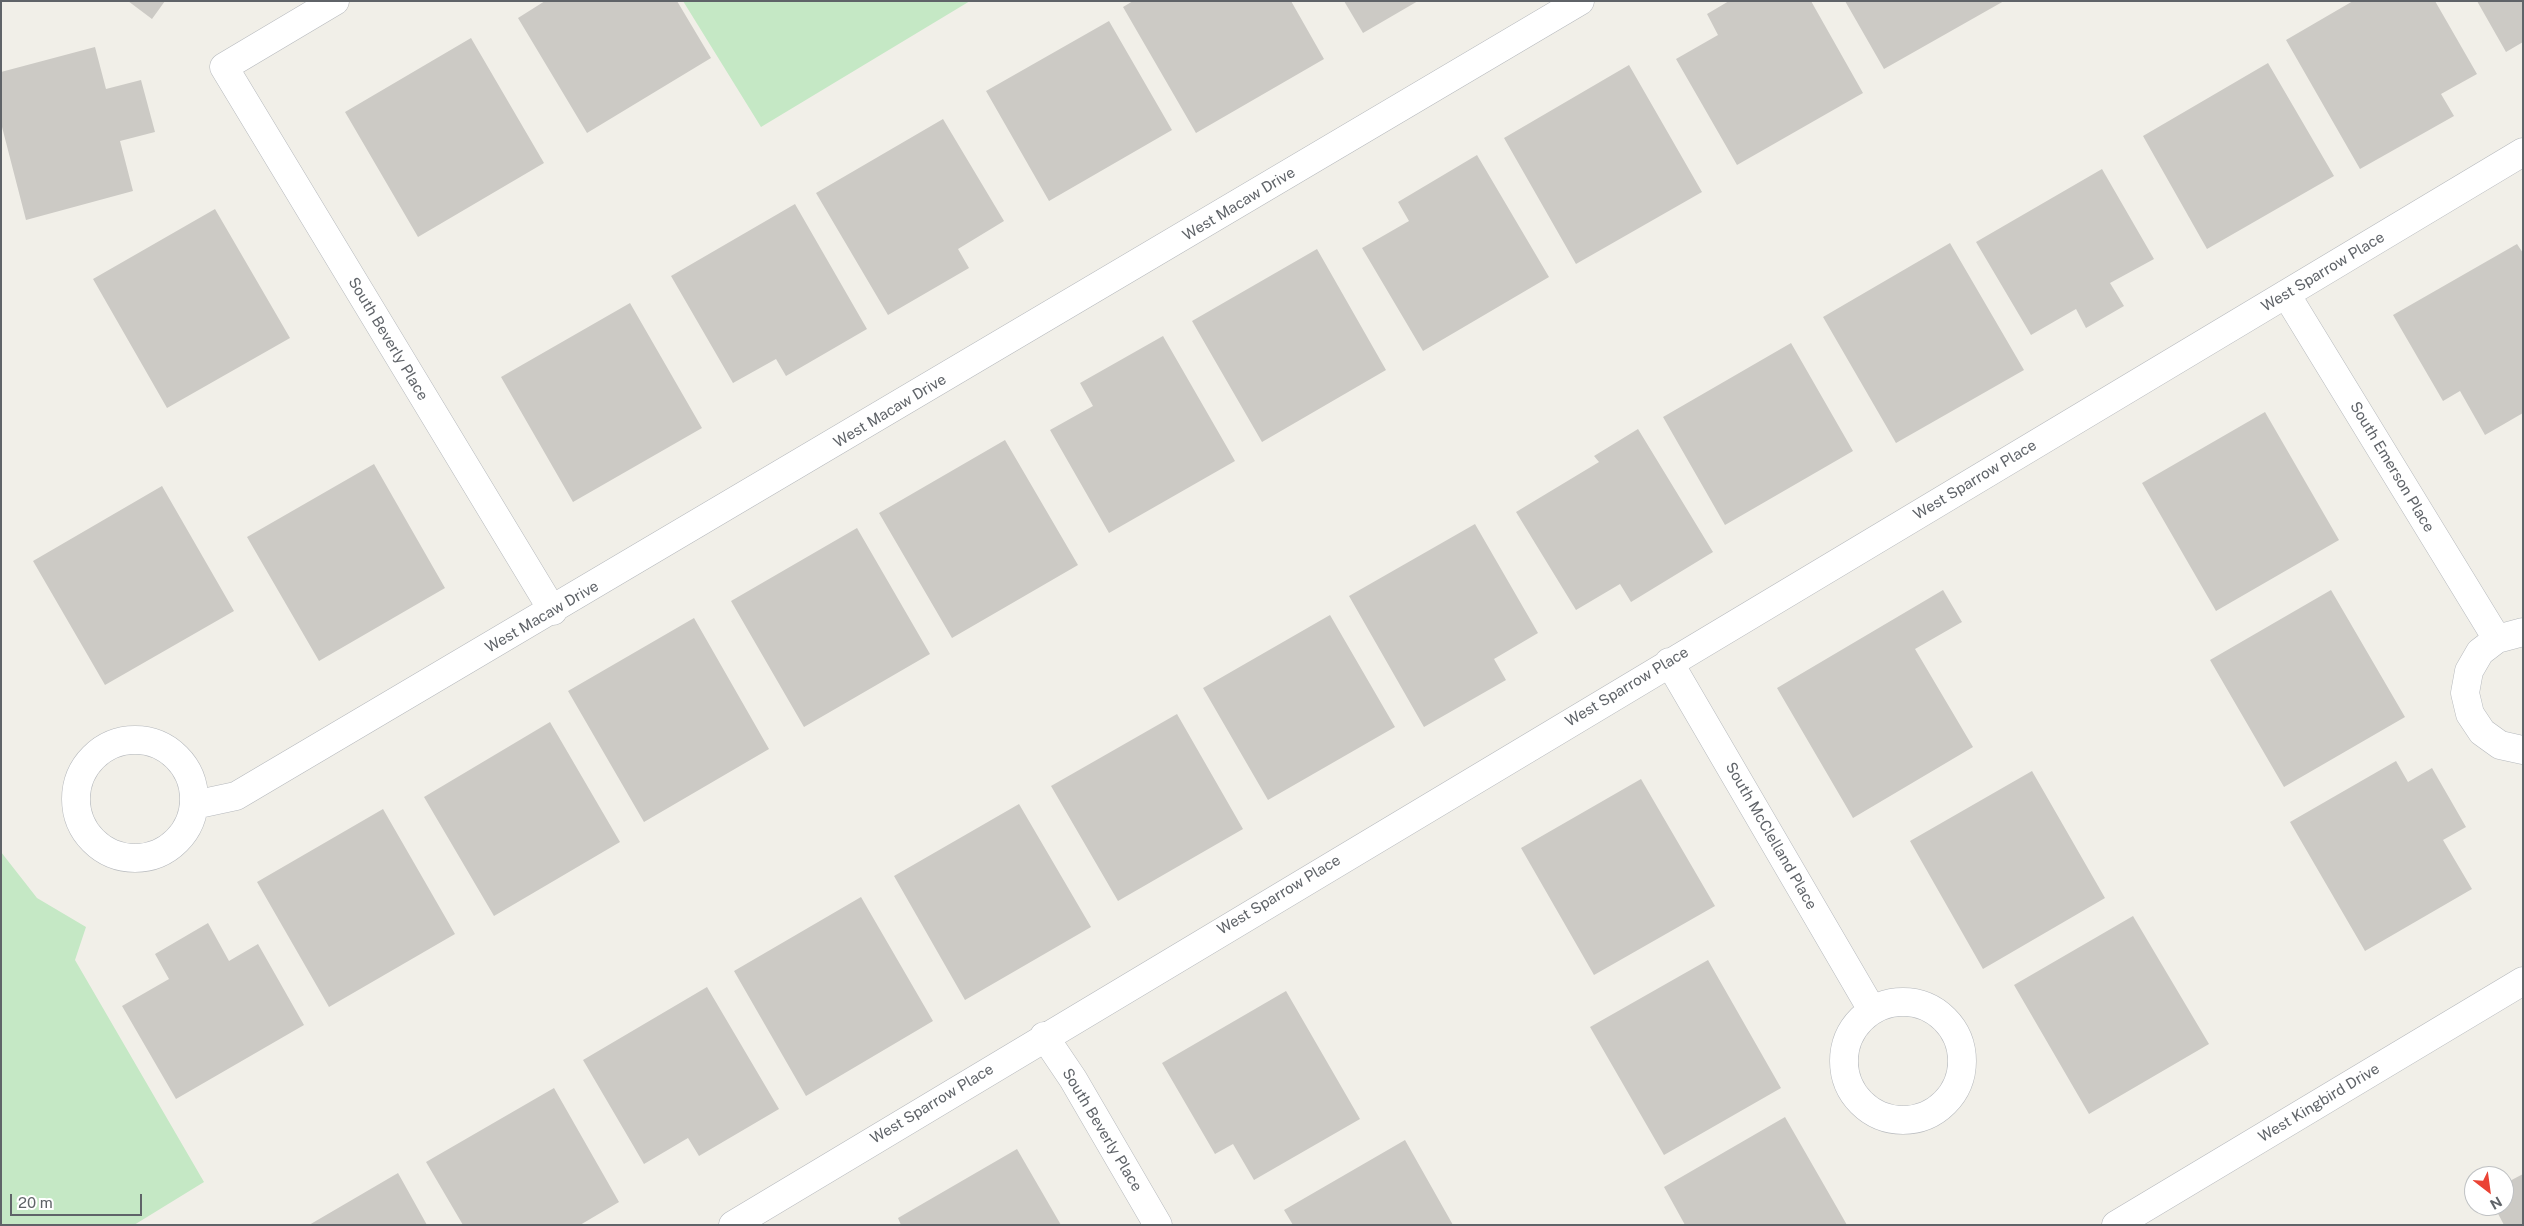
<!DOCTYPE html>
<style>
body{margin:0}
#map{position:relative;width:2524px;height:1226px;overflow:hidden;background:#f1efe8;font-family:"Public Sans",sans-serif}
canvas{display:block}
.frame{position:absolute;inset:0;border:2px solid #5f6368;pointer-events:none}
.north{position:absolute;left:2464px;top:1166px;width:50px;height:50px;box-sizing:border-box;background:#fff;border:1px solid #bfc1c3;border-radius:50%;rotate:150deg;font-size:14px;font-weight:700;line-height:20px;text-align:center;color:#5f6368}
.north::after{content:'';display:block;margin:auto;width:18px;height:22px;background:#ea4335;clip-path:polygon(50% 0,100% 100%,50% 72%,0 100%)}
.scale{position:absolute;left:10px;top:1194px;width:132px;height:22px;box-sizing:border-box;border:2px solid #5f6368;border-top:0;padding-left:6px;font-size:15px;line-height:18px;white-space:nowrap;color:#5f6368;-webkit-text-stroke:4px #fff;paint-order:stroke}
</style>
<div id="map">
<canvas width="2524" height="1226"></canvas>
<div class="frame"></div>
<div class="north">N</div>
<div class="scale">20 m</div>
</div>
<script>
const ctx = document.querySelector('canvas').getContext('2d');
ctx.lineJoin = 'round';
function paint(path, color) {
  ctx.fillStyle = color;
  ctx.fill(path, 'evenodd');
}
function shape(rows) {
  const path = new Path2D();
  for (const r of rows) {
    if (r.length === 3) {
      path.moveTo(r[0] + r[2], r[1]);
      path.arc(r[0], r[1], r[2], 0, 2 * Math.PI);
      continue;
    }
    path.moveTo(r[0], r[1]);
    for (let i = 2; i < r.length; i += 2) path.lineTo(r[i], r[i + 1]);
  }
  return path;
}
function stroke(path, color, width, dash) {
  ctx.strokeStyle = color;
  ctx.lineWidth = width;
  ctx.lineCap = dash ? 'butt' : 'round';
  ctx.setLineDash(dash || []);
  ctx.stroke(path);
}
function label(font, color, halo, rows, align = 'center') {
  ctx.font = font + ' "Public Sans",sans-serif';
  ctx.lineWidth = 5;
  ctx.setLineDash([]);
  ctx.textBaseline = 'middle';
  ctx.strokeStyle = halo;
  ctx.fillStyle = color;
  for (const [text, x, y, turn = 0] of rows) {
    ctx.save();
    ctx.translate(x, y);
    ctx.rotate((+turn || 0) * Math.PI / 180);
    ctx.textAlign = isNaN(turn) ? turn : align;
    if (halo) ctx.strokeText(text, 0, 0);
    ctx.fillText(text, 0, 0);
    ctx.restore();
  }
}
paint(shape([
 [683,1,970,1,761,127],
 [1,852,37,898,86,927,75,960,204,1182,134,1225,1,1225]
]), '#c5e8c5');
paint(shape([
 [128,1,165,1,152,19],
 [545,1,677,1,711,58,587,133,518,18],
 [1133,1,1291,1,1324,59,1196,133,1123,7],
 [1344,1,1418,1,1363,33],
 [1729,1,1811,1,1863,93,1737,165,1676,59,1718,35,1707,14],
 [1845,1,2004,1,1884,69],
 [2353,1,2435,1,2477,74,2441,94,2454,116,2360,169,2286,40],
 [2477,1,2523,1,2523,42,2506,52],
 [1109,21,1172,130,1049,201,986,91],
 [471,38,544,163,418,237,345,112],
 [95,47,106,89,141,80,155,132,120,141,133,191,26,220,1,123,1,72],
 [2268,63,2334,176,2207,249,2143,136],
 [1629,65,1702,192,1576,264,1504,138],
 [943,119,1004,221,958,249,969,268,888,315,816,193],
 [1477,155,1549,277,1423,351,1362,248,1409,221,1398,202],
 [2102,169,2154,259,2110,283,2124,306,2086,328,2076,309,2031,335,1976,242],
 [795,204,867,329,786,376,776,359,733,383,671,276],
 [215,209,290,338,167,408,93,279],
 [1950,243,2024,370,1896,443,1823,317],
 [2517,244,2523,253,2523,413,2485,435,2460,391,2443,401,2393,315],
 [1317,249,1386,370,1262,442,1192,321],
 [630,303,702,428,573,502,501,377],
 [1163,336,1235,461,1109,533,1050,430,1093,406,1080,383],
 [1791,343,1853,451,1725,525,1663,417],
 [2265,412,2339,540,2216,611,2142,483],
 [1638,429,1713,552,1631,602,1620,584,1576,610,1516,512,1599,462,1594,456],
 [1005,440,1078,565,952,638,879,513],
 [374,464,445,588,319,661,247,537],
 [162,486,234,611,105,685,33,561],
 [1475,524,1538,633,1494,659,1506,680,1424,727,1349,596],
 [857,528,930,654,804,727,731,601],
 [1943,590,1962,622,1915,649,1973,747,1853,818,1777,688],
 [2331,590,2405,717,2284,787,2210,660],
 [1330,615,1395,727,1268,800,1203,688],
 [694,618,769,749,644,822,568,691],
 [1177,714,1243,829,1118,901,1051,786],
 [550,722,620,842,494,916,424,797],
 [2396,761,2408,782,2432,768,2466,827,2443,840,2472,889,2365,951,2290,822],
 [2032,771,2105,898,1983,969,1910,841],
 [1641,779,1715,906,1594,975,1521,848],
 [1019,804,1091,927,965,1000,894,876],
 [383,809,455,934,329,1007,257,882],
 [861,897,933,1021,806,1096,734,971],
 [2133,916,2209,1044,2089,1114,2014,985],
 [208,923,229,961,258,944,304,1025,176,1099,122,1006,169,979,155,954],
 [1708,960,1781,1088,1664,1155,1590,1027],
 [707,987,779,1109,699,1156,688,1138,644,1164,583,1060],
 [1286,991,1360,1119,1254,1180,1233,1144,1215,1154,1162,1063],
 [554,1088,619,1202,580,1225,463,1225,426,1162],
 [1785,1117,1847,1225,1685,1225,1664,1187],
 [1405,1140,1453,1225,1293,1225,1284,1210],
 [1017,1149,1061,1225,901,1225,898,1218],
 [398,1173,427,1225,309,1225],
 [2523,1174,2523,1225,2504,1225,2494,1206,2504,1206,2504,1184]
]), '#cccac5');
const minor = shape([
 [335,1,224,67,553,611],
 [2286,294,2497,639],
 [2523,632,2497,639,2480,652,2469,671,2465,693,2470,714,2482,732,2500,745,2523,750],
 [1669,662,1872,1010],
 [135,799,59],
 [194,805,236,796,1580,1],
 [1903,1061,59],
 [1044,1036,1073,1079,1158,1225],
 [733,1225,2523,152],
 [2116,1225,2523,981]
]);
stroke(minor, '#b5b8bc', 29);
stroke(minor, '#fff', 28);
label('15px', '#5f6368', '#fff', [
 ["West Macaw Drive",1239,204,-31],
 ["West Sparrow Place",2323,272,-31],
 ["South Beverly Place",388,339,59],
 ["West Macaw Drive",890,411,-31],
 ["South Emerson Place",2392,467,59],
 ["West Sparrow Place",1975,480,-31],
 ["West Macaw Drive",542,617,-30],
 ["West Sparrow Place",1627,687,-31],
 ["South McClelland Place",1771,836,60],
 ["West Sparrow Place",1279,895,-31],
 ["West Kingbird Drive",2319,1103,-31],
 ["West Sparrow Place",932,1104,-31],
 ["South Beverly Place",1102,1130,59]
]);
</script>
